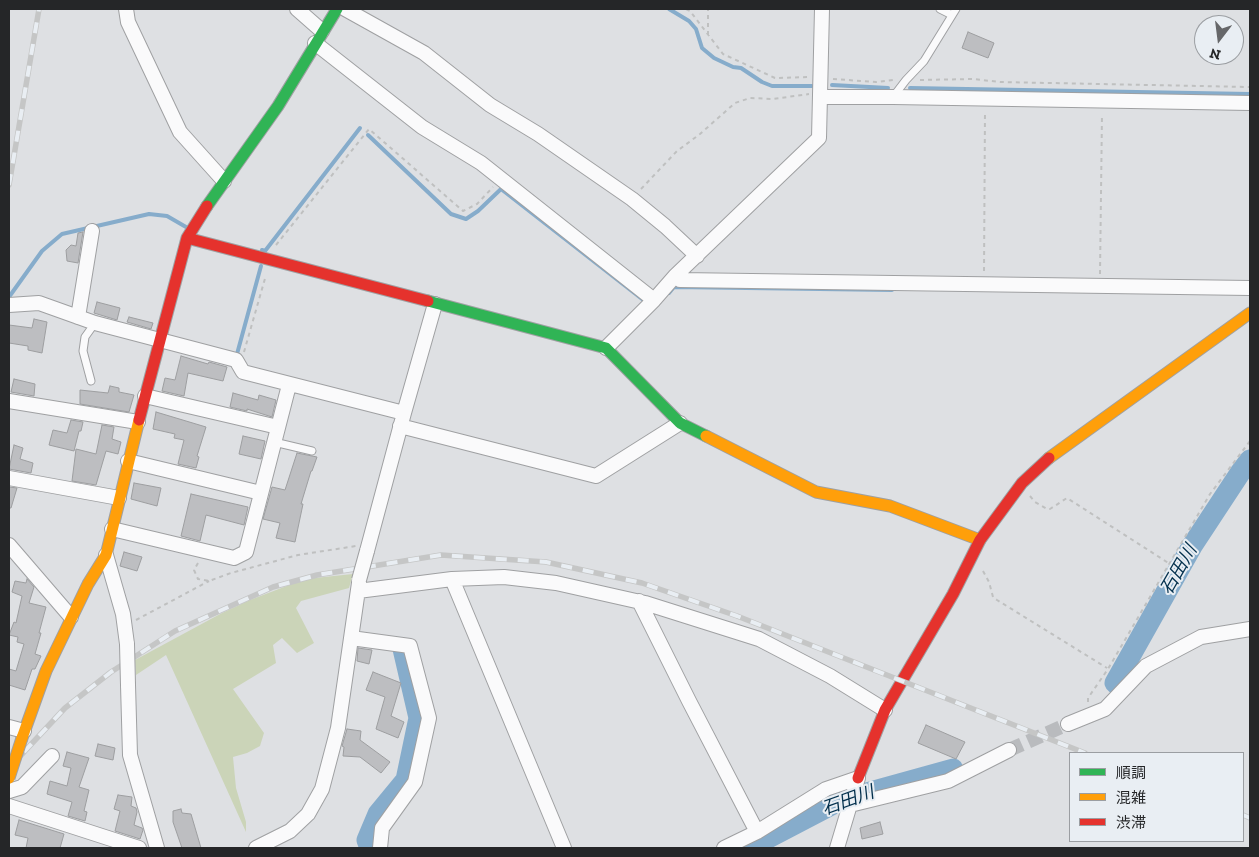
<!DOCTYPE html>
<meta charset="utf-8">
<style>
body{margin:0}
#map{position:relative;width:1259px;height:857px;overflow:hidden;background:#dee0e3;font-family:"Zilla Slab","Noto Sans JP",serif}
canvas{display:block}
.frame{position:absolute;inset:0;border:10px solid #252628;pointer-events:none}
.legend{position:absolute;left:1069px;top:752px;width:175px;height:90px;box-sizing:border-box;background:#e9eef3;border:1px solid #9b9ea2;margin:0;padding:6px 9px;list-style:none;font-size:15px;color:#252628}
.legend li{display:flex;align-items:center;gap:10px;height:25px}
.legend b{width:25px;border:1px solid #9b9ea2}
.north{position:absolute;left:1194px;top:15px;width:50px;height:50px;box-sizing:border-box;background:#e9eef3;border:1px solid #9b9ea2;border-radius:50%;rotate:195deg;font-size:14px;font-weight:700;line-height:20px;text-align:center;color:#252628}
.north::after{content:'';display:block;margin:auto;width:18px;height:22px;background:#666769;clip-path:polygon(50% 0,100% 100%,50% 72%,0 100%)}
</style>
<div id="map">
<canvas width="1259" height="857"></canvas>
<div class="frame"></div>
<ul class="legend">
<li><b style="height:6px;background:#30b455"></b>順調</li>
<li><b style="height:6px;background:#ff9f0a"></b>混雑</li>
<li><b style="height:6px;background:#e5322d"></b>渋滞</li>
</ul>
<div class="north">N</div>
</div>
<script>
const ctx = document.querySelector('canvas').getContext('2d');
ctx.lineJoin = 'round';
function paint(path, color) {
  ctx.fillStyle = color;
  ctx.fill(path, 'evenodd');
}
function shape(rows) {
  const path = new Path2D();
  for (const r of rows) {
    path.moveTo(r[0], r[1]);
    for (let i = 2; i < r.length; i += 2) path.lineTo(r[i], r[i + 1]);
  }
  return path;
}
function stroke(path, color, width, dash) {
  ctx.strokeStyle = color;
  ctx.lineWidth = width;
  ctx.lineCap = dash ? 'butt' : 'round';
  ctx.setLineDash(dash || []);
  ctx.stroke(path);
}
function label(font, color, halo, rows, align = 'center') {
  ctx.font = font + ' "Zilla Slab","Noto Sans JP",serif';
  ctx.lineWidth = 4;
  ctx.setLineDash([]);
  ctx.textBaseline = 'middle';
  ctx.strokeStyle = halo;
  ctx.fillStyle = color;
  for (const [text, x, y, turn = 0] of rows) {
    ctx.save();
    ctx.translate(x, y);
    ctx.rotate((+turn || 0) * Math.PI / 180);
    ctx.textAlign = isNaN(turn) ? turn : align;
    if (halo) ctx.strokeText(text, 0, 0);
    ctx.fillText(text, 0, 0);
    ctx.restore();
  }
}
paint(shape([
 [353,574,349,588,301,601,296,608,314,643,297,653,282,638,273,645,276,663,233,689,264,733,260,746,247,753,233,757,236,788,246,822,246,832,166,655,136,675,135,660,222,613,250,600,305,579]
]), '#cbd4b8');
stroke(shape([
 [669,9,689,21,696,29,702,48,714,58,733,67,741,68,762,82,772,86,812,86],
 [832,85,888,88],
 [910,88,1250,94],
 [368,135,451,214,466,219,478,211,501,189,642,299],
 [262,250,265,251,360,128],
 [669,293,674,287,892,290],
 [9,297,42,251,62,234,149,214,167,216,186,227],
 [237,354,261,266]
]), '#86accb', 4);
stroke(shape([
 [1115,683,1192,546,1240,473,1250,460],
 [370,848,367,840,378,814,406,780,419,718,403,649],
 [749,848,841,800,953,769]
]), '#86accb', 21);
const building = shape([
 [968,32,994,43,988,58,962,48,968,32],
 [83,232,78,263,67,261,66,250,71,245,76,246,78,233,83,232],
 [97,302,120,308,117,320,94,313,97,302],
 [129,317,153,323,151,329,127,322,129,317],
 [34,319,47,322,42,353,28,350,28,346,9,343,9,325,32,328,34,319],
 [181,356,208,364,209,362,227,367,223,381,188,373,184,396,162,391,165,378,175,380,181,356],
 [14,379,35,384,34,396,11,392,14,379],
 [110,386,119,388,119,392,134,395,129,412,80,404,80,390,108,393,110,386],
 [233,393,258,400,259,395,276,400,272,417,247,409,247,411,230,407,233,393],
 [156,412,206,427,197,456,199,457,196,468,178,464,184,440,174,438,175,434,153,429,156,412],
 [71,420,83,422,81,431,79,431,74,451,49,445,53,430,67,433,71,420],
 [102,425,114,427,112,439,121,442,118,454,106,451,96,485,72,481,76,449,96,454,102,425],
 [243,436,265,441,261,459,239,454,243,436],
 [14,445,23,448,20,459,33,463,31,473,9,469,14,445],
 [297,453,317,457,312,471,311,471,301,504,303,504,295,542,276,538,280,523,263,519,272,487,285,490,297,453],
 [134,483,161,488,157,506,131,499,134,483],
 [9,487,17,488,11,508,9,508,9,487],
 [191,494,248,507,244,525,206,515,200,541,181,536,191,494],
 [124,552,142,557,137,571,120,566,124,552],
 [27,579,34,587,29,603,46,607,39,633,41,633,35,654,41,656,35,669,32,669,25,690,9,685,9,669,16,671,24,644,17,642,18,637,9,635,14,622,16,623,22,596,12,592,15,581,26,583,27,579],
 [358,648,372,650,369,664,357,661,358,648],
 [373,672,401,683,391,716,404,722,398,738,376,729,385,697,366,690,373,672],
 [926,725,965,742,956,759,918,743,926,725],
 [347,729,361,731,360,740,390,762,381,773,360,757,343,756,344,747,342,746,347,729],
 [98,744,115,748,113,760,95,756,98,744],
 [67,752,89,758,79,787,89,790,84,811,87,812,85,821,68,816,72,802,47,794,50,781,67,786,71,768,63,766,67,752],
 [118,795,132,797,131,806,136,808,137,812,134,825,142,828,143,830,140,839,115,831,120,811,114,809,118,795],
 [181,809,182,813,191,814,201,848,182,848,173,822,173,811,181,809],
 [19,820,64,834,60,848,26,848,28,838,15,835,19,820],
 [880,822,883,834,862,839,860,828,880,822]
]);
paint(building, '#bdbec1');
stroke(building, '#9d9ea0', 1);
stroke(shape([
 [1009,750,1068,724]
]), '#b9bbbe', 14, [14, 7]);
const lane = shape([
 [940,9,952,15],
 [893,97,906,80,924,61,956,9],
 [91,381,83,351,85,337,95,323],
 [274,442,312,451]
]);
const street = shape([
 [126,9,128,22,180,132,224,181],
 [297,9,322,31],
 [345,9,424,53,490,105,538,134,632,199,665,226,697,256],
 [315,43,422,127,481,163,654,300],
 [821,97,893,97,1250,103],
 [675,276,680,280,1250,288],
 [9,305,39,303,95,323,236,360,243,372,404,413],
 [78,317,92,231],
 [606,348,654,300,675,276,819,138,822,9],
 [145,396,278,427],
 [9,401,138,422],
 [400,426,596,476,680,423],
 [128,461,261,493],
 [9,478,119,498],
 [112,529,234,558,246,552,289,385],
 [9,545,71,617],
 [367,551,404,413,435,304],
 [106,555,123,614,127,644],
 [452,579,504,577,556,583,645,603,759,639,830,676,885,710],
 [358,591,452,579,564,848],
 [639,601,689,701,757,832],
 [351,638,410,646,429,718,415,782,382,828,380,848],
 [128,685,130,755,157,848],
 [1068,724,1105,709,1146,666,1201,637,1250,629],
 [9,727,24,731],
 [9,791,22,787,52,756],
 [850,805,948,781,1009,750],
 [9,806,139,848],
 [256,848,290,831,308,814,322,789,338,728,359,583],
 [724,848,757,832,826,789,858,778,837,848]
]);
const fast = shape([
 [207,206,278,106,337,9],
 [428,301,606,348,680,423,706,436]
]);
const slow = shape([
 [706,436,816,492,890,506,980,540],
 [1049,458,1250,313],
 [22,738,46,671,88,584,106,555,139,420]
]);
const jam = shape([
 [187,238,428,301],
 [139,420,187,238,207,206],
 [858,778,885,710,953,594,980,540,1022,483,1049,458]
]);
stroke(lane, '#9fa0a2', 9);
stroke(street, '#9fa0a2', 16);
stroke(fast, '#9fa0a2', 13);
stroke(slow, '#9fa0a2', 13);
stroke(jam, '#9fa0a2', 13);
stroke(shape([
 [686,9,690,11,723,54,775,78,809,77],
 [708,35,708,9],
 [833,79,876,82,893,80],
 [920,80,973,79,1000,82,1250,87],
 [641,189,677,151,700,134,735,103,750,98,773,99,809,94],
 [276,245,369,129,463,211,477,204,493,187],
 [984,271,985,111],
 [1100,274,1102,114],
 [244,352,266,275],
 [1030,496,1035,502,1047,509,1050,509,1067,498,1170,564],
 [198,563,194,570,198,579,209,581,231,573,298,555,356,546],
 [983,571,989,582,993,597,997,600,1107,668],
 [136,620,209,581],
 [1088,702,1088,698,1108,669,1210,494,1250,441]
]), '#bfc0c0', 2, [4, 4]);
stroke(lane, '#fafafb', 7);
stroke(street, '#fafafb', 14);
stroke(fast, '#30b455', 11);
stroke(slow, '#ff9f0a', 11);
stroke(jam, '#e5322d', 11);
const rail = shape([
 [9,185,39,9],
 [9,768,65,708,111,672,175,631,273,587,317,575,441,555,546,562,642,583,737,616,1085,753],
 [1243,815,1250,818]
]);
stroke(rail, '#c5c6c6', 5.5);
stroke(rail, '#e9eef3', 4, [11]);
const streetBridge = shape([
 [359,580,367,551],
 [127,644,128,685]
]);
const slowBridge = shape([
 [9,778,22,738]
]);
stroke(streetBridge, '#9fa0a2', 16, []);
stroke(slowBridge, '#9fa0a2', 13, []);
stroke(streetBridge, '#fafafb', 14);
stroke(slowBridge, '#ff9f0a', 11);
label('italic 18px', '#03304d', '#e9eef3', [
 ["石田川",1179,570,-60],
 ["石田川",848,801,-20]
]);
</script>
